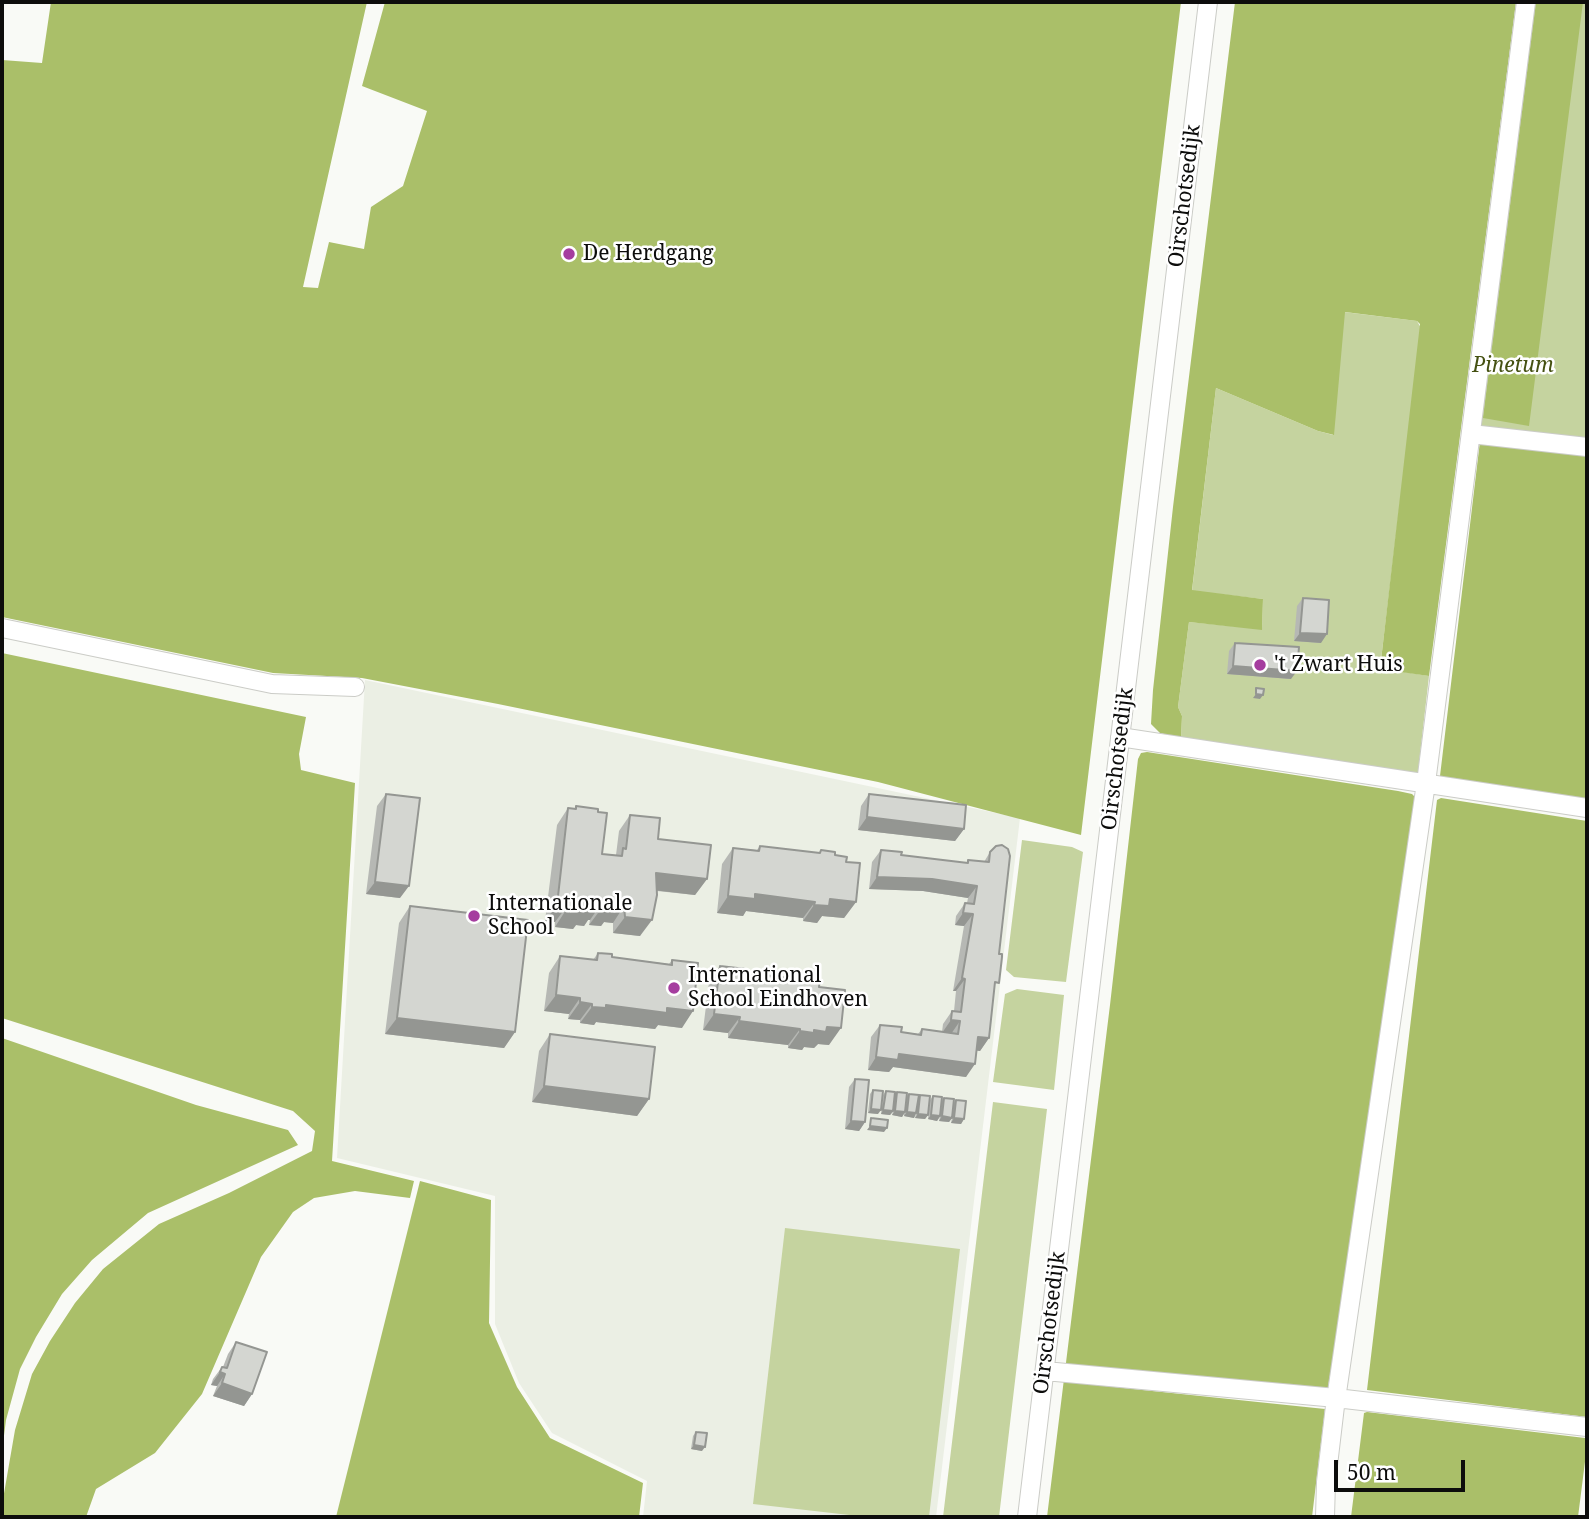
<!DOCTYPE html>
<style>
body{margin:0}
#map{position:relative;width:1589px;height:1519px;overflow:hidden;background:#f9faf6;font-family:"Noto Serif",serif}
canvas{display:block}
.frame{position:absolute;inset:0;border:4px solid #0d0d0c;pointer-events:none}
.scale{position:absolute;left:1334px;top:1460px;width:131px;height:32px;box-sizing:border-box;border:4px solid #0d0d0c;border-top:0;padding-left:9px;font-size:21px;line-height:24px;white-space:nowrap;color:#0d0d0c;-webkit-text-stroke:5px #fff;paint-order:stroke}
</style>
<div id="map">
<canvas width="1589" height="1519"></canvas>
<div class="frame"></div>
<div class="scale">50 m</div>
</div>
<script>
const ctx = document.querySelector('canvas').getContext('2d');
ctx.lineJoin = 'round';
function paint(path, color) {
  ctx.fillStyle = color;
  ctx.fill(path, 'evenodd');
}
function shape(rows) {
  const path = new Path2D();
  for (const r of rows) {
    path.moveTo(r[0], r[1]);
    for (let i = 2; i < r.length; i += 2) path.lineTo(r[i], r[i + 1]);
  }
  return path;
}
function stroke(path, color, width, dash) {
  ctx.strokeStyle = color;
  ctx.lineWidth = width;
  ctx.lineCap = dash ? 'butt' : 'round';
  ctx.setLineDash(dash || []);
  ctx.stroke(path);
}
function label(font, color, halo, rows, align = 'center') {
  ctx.font = font + ' "Noto Serif",serif';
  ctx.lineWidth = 5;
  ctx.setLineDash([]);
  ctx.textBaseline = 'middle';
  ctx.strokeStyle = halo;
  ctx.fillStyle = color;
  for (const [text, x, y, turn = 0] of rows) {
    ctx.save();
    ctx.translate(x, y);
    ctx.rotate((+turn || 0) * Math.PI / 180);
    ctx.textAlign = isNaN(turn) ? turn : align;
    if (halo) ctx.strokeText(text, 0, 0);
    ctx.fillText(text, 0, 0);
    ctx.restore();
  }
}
paint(shape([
 [365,680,1020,818,936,1517,643,1517,647,1481,552,1433,519,1383,495,1324,495,1196,337,1158]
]), '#ebefe4');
paint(shape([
 [1534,2,1587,2,1587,442,1478,427],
 [1344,312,1417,321,1421,328,1380,668,1429,676,1418,772,1409,774,1181,738,1182,716,1178,707,1189,622,1262,629,1263,599,1192,591,1216,388,1318,431,1333,435],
 [1022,840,1072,847,1083,852,1066,982,1014,977,1006,970],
 [1017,989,1064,995,1054,1090,993,1082,1005,994],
 [993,1102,1047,1109,999,1517,943,1517],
 [785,1228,960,1249,929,1517,867,1517,753,1504]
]), '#c5d39f');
paint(shape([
 [51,2,367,2,303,287,318,288,329,242,364,249,371,207,403,186,427,111,362,86,385,2,1181,2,1081,835,878,782,498,704,362,678,273,673,2,617,2,60,42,63],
 [1235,2,1516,2,1429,676,1380,669,1420,324,1417,321,1345,312,1334,435,1318,431,1216,388,1192,590,1263,599,1262,630,1189,622,1178,707,1182,716,1181,738,1160,733,1151,724,1153,690,1173,507],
 [1536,2,1583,2,1529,426,1483,418],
 [1480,441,1587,453,1587,802,1440,776],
 [2,653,306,717,299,754,301,770,355,783,332,1161,414,1181,410,1198,355,1191,314,1198,293,1212,261,1257,202,1394,155,1453,96,1489,86,1517,2,1517,2,1505,15,1430,32,1374,50,1341,75,1303,103,1269,159,1224,229,1193,312,1151,315,1131,293,1111,2,1018],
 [1147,752,1398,791,1412,794,1415,797,1377,1093,1328,1387,1322,1388,1069,1365,1066,1382,1325,1409,1312,1517,1047,1517,1110,1005,1138,759,1141,753],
 [1441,798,1587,821,1587,1417,1367,1390,1437,800],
 [2,1038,196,1105,288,1130,298,1145,148,1213,92,1260,62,1294,36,1337,20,1369,6,1420,2,1451],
 [420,1181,491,1200,489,1323,517,1387,550,1438,643,1483,639,1517,336,1517],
 [1367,1412,1585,1438,1587,1446,1578,1517,1351,1517,1364,1413]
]), '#aabf69');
const street = shape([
 [1471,434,1587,447],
 [2,628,272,684,355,687],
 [1120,737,1587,808],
 [1045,1371,1336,1398,1587,1427],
 [1027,1517,1208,2],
 [1325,1517,1326,1482,1335,1406,1426,783,1526,2]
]);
stroke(street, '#cbccc7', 20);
stroke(street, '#fff', 18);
paint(shape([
 [1303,598,1321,643,1294,641,1297,606],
 [1235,643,1291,679,1227,674,1229,651],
 [386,794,400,898,366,894,377,806],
 [869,794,964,829,955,841,858,830,861,806],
 [576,806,602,854,616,855,619,831,630,815,707,879,695,895,657,891,640,936,613,933,613,923,604,922,601,926,589,925,590,920,588,920,584,926,576,925,573,929,555,927,555,922,545,921,557,825,568,808,574,809],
 [760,846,819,853,821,850,835,855,846,862,856,902,844,918,822,916,817,923,803,921,803,918,746,911,743,916,717,913,722,864,733,848,757,850],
 [881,850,901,855,966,863,968,860,984,862,990,852,994,989,989,1038,980,1051,977,1050,966,1077,893,1067,889,1072,868,1070,871,1037,880,1025,901,1032,918,1034,922,1029,942,1032,943,1024,952,1011,954,1011,956,991,953,991,964,926,955,925,956,916,965,903,967,903,968,898,923,891,869,889,872,862],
 [410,906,515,1032,504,1048,385,1034,399,923],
 [598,953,612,957,669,964,672,960,682,1028,658,1025,655,1029,596,1022,594,1025,580,1023,580,1020,568,1019,569,1014,544,1011,549,973,560,956,593,960],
 [720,966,746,973,804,980,806,977,819,987,829,1045,818,1044,814,1048,804,1047,802,1050,788,1048,788,1045,728,1038,728,1033,703,1030,709,982],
 [550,1034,649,1099,637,1116,532,1102,539,1051],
 [855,1079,865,1122,859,1131,845,1129,849,1087],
 [873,1090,878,1114,868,1113,870,1094],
 [886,1091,895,1096,897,1092,907,1096,909,1094,918,1098,920,1095,928,1115,925,1119,915,1118,916,1114,914,1118,904,1116,904,1114,902,1117,892,1115,893,1112,890,1115,881,1114,883,1095],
 [933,1096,942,1101,944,1098,954,1103,956,1100,964,1119,961,1124,951,1123,952,1118,949,1122,939,1121,940,1117,937,1121,928,1119,930,1100],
 [236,1342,252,1394,244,1406,213,1396,217,1386,211,1385,213,1379,222,1367,223,1367,228,1354],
 [696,1432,702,1451,691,1449,693,1436]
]), '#b6b8b4');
paint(shape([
 [1300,633,1327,634,1321,643,1294,641],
 [1233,666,1297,671,1291,679,1227,674],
 [1256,694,1263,695,1260,699,1253,698],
 [867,817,964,829,955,841,858,830],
 [656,873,707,879,695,895,644,889],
 [877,877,932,879,977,886,968,898,923,891,869,889],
 [375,882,409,886,400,898,366,894],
 [755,894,815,902,803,918,746,911,743,916,717,913,728,896],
 [830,899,856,902,844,918,822,916,817,923,803,921,814,905],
 [596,903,601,904,590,920,588,920,584,926,576,925,573,929,555,927,566,910,585,908],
 [557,905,567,906,555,922,545,921],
 [614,905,624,906,613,923,604,922,601,926,589,925,601,909],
 [963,913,973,914,964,926,955,925],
 [625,917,652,920,640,936,613,933],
 [962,978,965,979,956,991,953,991],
 [556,995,580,998,569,1014,544,1011],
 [580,1002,592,1004,580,1020,568,1019],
 [606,1005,667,1008,693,1011,682,1028,658,1025,655,1029,596,1022,594,1025,580,1023,592,1007],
 [714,1014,740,1017,728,1033,703,1030],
 [397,1018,515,1032,504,1048,385,1034],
 [951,1020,960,1021,951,1034,942,1033],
 [739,1021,800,1029,788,1045,728,1038],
 [827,1027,841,1028,829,1045,818,1044,814,1048,804,1047,802,1050,788,1048,800,1031,814,1030],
 [978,1037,989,1038,980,1051,970,1050],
 [899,1054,975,1064,966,1077,893,1067,889,1072,868,1070,876,1057],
 [544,1086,649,1099,637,1116,532,1102],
 [871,1109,881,1110,878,1114,868,1113],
 [883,1110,893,1111,890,1115,881,1114],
 [895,1111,905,1112,902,1117,892,1115],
 [907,1112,916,1113,914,1118,904,1116],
 [918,1114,928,1115,925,1119,915,1118],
 [931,1115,940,1116,937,1121,928,1119],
 [942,1116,952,1118,949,1122,939,1121],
 [954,1118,964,1119,961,1124,951,1123],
 [851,1121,865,1122,859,1131,845,1129],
 [870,1126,887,1128,884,1132,867,1130],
 [220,1372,225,1374,217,1386,211,1385],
 [222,1383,252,1394,244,1406,213,1396],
 [694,1445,705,1447,702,1451,691,1449]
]), '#949692');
const building = shape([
 [1303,598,1329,600,1327,634,1300,633,1303,598],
 [1235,643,1299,647,1297,671,1233,666,1235,643],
 [1256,688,1264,689,1263,695,1256,694,1256,688],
 [386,794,420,798,409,886,375,882,386,794],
 [869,794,966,805,964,829,867,817,869,794],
 [576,806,598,809,598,812,607,813,602,854,622,856,623,848,626,849,630,815,660,818,658,839,711,845,707,879,656,873,657,895,652,920,625,917,624,906,614,905,613,910,601,909,601,904,596,903,596,909,585,908,584,912,566,910,567,906,557,905,568,808,576,809,576,806],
 [1002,845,1008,849,1010,856,999,954,1002,954,1002,957,999,983,995,982,989,1038,978,1037,975,1064,899,1054,898,1060,876,1057,880,1025,902,1027,901,1032,921,1035,922,1029,958,1034,960,1021,951,1020,952,1011,961,1012,965,979,962,978,973,914,963,913,965,903,974,904,977,886,932,879,877,877,881,850,902,852,901,855,968,863,968,860,989,862,990,852,996,846,1002,845],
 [760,846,820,853,821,850,835,852,835,855,847,857,846,862,860,863,856,902,830,899,829,906,814,905,815,902,755,894,755,899,728,896,733,848,759,851,760,846],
 [410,906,528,920,515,1032,397,1018,410,906],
 [598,953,612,954,612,957,672,965,672,960,698,963,693,1011,667,1008,667,1013,606,1005,606,1008,592,1007,592,1004,580,1002,580,998,556,995,560,956,597,960,598,953],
 [720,966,746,969,746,973,806,980,806,977,820,979,819,987,845,990,841,1028,827,1027,826,1032,814,1030,814,1033,800,1031,800,1029,739,1021,740,1017,714,1014,720,966],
 [550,1034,655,1047,649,1099,544,1086,550,1034],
 [855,1079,869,1080,865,1122,851,1121,855,1079],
 [873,1090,883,1091,881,1110,871,1109,873,1090],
 [886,1091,895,1092,893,1111,883,1110,886,1091],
 [897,1092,907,1093,905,1112,895,1111,897,1092],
 [909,1094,919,1095,916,1113,907,1112,909,1094],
 [920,1095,930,1096,928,1115,918,1114,920,1095],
 [933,1096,942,1097,940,1116,931,1115,933,1096],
 [944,1098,954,1099,952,1118,942,1116,944,1098],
 [956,1100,966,1101,964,1119,954,1118,956,1100],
 [871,1118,888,1120,887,1128,870,1126,871,1118],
 [236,1342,267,1352,252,1394,222,1383,225,1374,220,1372,222,1367,227,1368,236,1342],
 [696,1432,707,1433,705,1447,694,1445,696,1432]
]);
paint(building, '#d4d6d1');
stroke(building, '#949692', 2);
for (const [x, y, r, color] of [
 [569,254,7,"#a53d9f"],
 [1260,665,7,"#a53d9f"],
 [474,916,7,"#a53d9f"],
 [674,988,7,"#a53d9f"]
]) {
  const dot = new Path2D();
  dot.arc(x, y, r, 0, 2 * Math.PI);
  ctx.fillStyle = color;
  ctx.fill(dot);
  stroke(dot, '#fff', 2.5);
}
label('21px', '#0d0d0c', '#fff', [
 ["Oirschotsedijk",1185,196,-83],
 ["Oirschotsedijk",1118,759,-83],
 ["Oirschotsedijk",1050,1323,-83]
]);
label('21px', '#0d0d0c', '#fff', [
 ["De Herdgang",583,254],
 ["'t Zwart Huis",1274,665],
 ["Internationale",488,904],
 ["School",488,928],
 ["International",688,976],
 ["School Eindhoven",688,1000]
], 'left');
label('italic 21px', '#455112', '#fff', [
 ["Pinetum",1513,366]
]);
</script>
